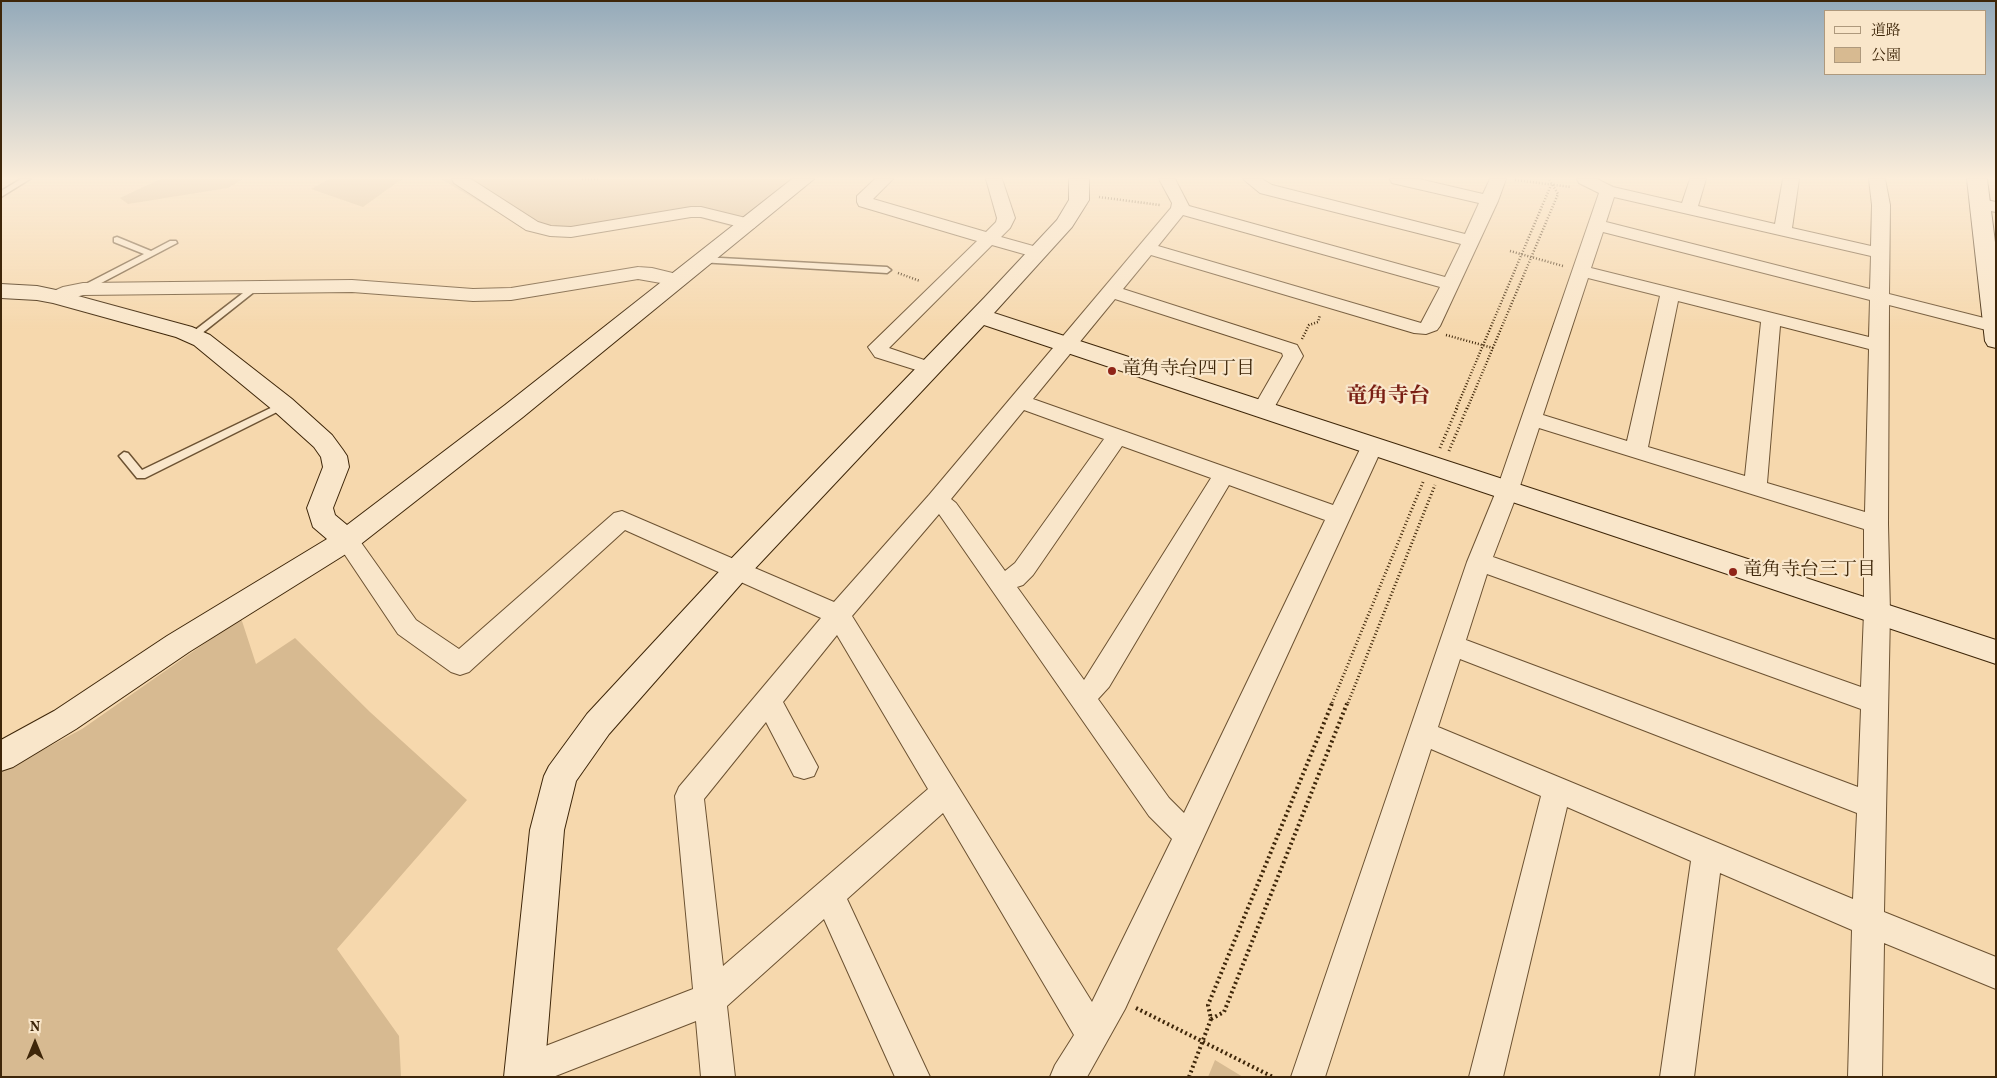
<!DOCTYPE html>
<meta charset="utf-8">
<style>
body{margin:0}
#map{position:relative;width:1997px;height:1078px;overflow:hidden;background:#f6d8ad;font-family:Vollkorn,"Noto Serif JP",serif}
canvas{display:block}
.frame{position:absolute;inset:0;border:2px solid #3e2609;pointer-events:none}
.legend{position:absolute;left:1824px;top:10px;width:162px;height:65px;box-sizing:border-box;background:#f9e6ca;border:1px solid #ae997d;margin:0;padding:6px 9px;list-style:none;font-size:15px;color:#3e2609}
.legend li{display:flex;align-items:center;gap:10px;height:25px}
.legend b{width:25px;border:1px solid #ae997d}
.north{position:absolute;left:10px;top:1018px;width:50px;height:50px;-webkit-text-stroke:4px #f9e6ca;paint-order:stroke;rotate:0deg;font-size:14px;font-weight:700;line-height:20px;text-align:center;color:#3e2609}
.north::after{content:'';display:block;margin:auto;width:18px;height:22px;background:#3e2609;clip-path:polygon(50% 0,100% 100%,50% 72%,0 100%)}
</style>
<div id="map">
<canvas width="1997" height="1078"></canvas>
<div class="frame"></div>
<ul class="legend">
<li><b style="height:6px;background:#f9e6ca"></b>道路</li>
<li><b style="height:14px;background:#d7ba91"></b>公園</li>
</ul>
<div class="north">N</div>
</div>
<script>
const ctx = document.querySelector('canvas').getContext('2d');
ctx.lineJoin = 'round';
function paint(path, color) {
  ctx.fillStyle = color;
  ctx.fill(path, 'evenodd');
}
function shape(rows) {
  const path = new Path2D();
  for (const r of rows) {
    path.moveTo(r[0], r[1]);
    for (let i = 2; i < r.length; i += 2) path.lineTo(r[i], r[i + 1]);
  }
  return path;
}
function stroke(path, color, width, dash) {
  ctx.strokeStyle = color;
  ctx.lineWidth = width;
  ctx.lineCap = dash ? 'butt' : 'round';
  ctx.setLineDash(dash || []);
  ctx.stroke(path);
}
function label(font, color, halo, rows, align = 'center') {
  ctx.font = font + ' Vollkorn,"Noto Serif JP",serif';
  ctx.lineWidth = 4.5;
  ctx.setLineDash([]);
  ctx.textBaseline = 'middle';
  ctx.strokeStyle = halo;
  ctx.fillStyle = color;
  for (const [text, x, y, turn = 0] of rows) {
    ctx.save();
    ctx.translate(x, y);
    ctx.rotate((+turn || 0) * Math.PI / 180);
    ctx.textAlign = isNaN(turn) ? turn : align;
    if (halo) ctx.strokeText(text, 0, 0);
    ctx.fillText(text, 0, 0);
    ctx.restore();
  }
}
paint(shape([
 [160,179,243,179,228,188,128,204,120,198],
 [329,179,402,179,363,207,311,189],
 [441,179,792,179,733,227,688,215,594,233,569,236,541,234,520,226],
 [241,618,256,664,295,638,370,712,467,800,337,949,399,1036,401,1077,1,1077,1,772,82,729],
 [1215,1060,1243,1077,1208,1077]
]), '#d7ba91');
const lane = shape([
 [21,179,30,179,1,197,1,191,21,179],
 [117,237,151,251,170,241,176,241,177,243,86,291,80,291,80,287,144,254,114,242,114,238,117,237],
 [702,257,887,267,891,270,887,273,699,262,698,260,702,257],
 [256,283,260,286,259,288,196,338,190,338,190,334,256,283],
 [283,402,288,405,287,407,145,478,137,478,119,456,124,452,128,453,142,470,283,402]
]);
const street = shape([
 [452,179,471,179,538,222,551,226,571,227,691,207,701,207,754,220,757,224,754,228,748,229,701,217,691,217,571,237,550,236,526,230,454,183,452,179],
 [875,179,893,179,873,199,986,232,996,222,997,218,986,179,1002,179,1015,218,1010,228,1001,237,1044,249,1047,253,1044,257,1038,258,992,245,889,348,936,364,939,368,936,372,929,374,875,357,868,347,977,241,859,206,857,202,857,196,875,179],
 [1159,179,1175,179,1189,206,1445,277,1461,244,1260,193,1243,179,1262,179,1272,185,1465,234,1479,203,1392,183,1390,179,1419,179,1483,194,1490,179,1506,179,1498,201,1440,326,1437,330,1426,334,1414,333,1151,255,1123,289,1297,345,1303,356,1270,415,1263,417,1256,415,1252,410,1283,356,1282,353,1115,299,1033,399,1333,505,1364,441,1372,439,1380,441,1383,446,1125,1009,1087,1077,1050,1077,1055,1065,1074,1035,943,813,847,899,930,1077,895,1077,824,919,727,1006,735,1077,701,1077,696,1021,553,1077,509,1077,507,1071,512,1059,693,989,675,796,679,787,821,618,625,530,469,672,460,675,451,672,398,634,339,546,335,540,339,534,347,531,355,534,416,620,459,649,614,513,622,511,834,602,929,495,1171,208,1172,203,1159,179],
 [1183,215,1440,287,1421,323,1158,246,1183,215],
 [1024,410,1104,439,1015,563,1005,571,956,503,951,499,1024,410],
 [1122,446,1211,478,1084,680,1017,587,1023,585,1033,575,1122,446],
 [1229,485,1325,520,1184,813,1169,798,1098,699,1109,687,1229,485],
 [939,514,1149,816,1172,839,1092,1002,852,616,939,514],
 [837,635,928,789,723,966,704,799,766,722,794,776,804,779,814,776,818,767,783,702,837,635],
 [1577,179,1597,179,1613,187,1682,203,1690,179,1706,179,1698,206,1775,224,1783,179,1799,179,1792,228,1871,246,1872,205,1869,179,1885,179,1890,205,1889,294,1996,321,1996,331,1994,332,1889,305,1888,524,1890,613,1884,912,1996,957,1996,989,1884,943,1882,1077,1848,1077,1852,930,1720,873,1694,1077,1660,1077,1691,861,1567,807,1503,1077,1469,1077,1541,796,1431,749,1325,1077,1291,1077,1467,562,1497,489,1599,193,1579,183,1577,179],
 [1614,197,1871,256,1870,289,1606,222,1614,197],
 [1603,232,1870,300,1869,337,1591,268,1603,232],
 [1588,278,1660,296,1627,441,1543,415,1588,278],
 [1678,301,1761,322,1745,476,1648,447,1678,301],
 [1780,326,1869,349,1865,512,1767,483,1780,326],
 [1539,428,1864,529,1864,613,1861,687,1493,557,1519,489,1539,428],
 [1487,574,1861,709,1858,787,1466,640,1487,574],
 [1460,659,1857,813,1853,899,1438,727,1460,659],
 [1981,199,1996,202,1996,212,1975,208,1972,204,1975,200,1981,199],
 [638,267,652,268,685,276,687,280,685,284,678,286,638,279,511,300,473,301,352,292,83,295,56,303,49,301,47,297,49,293,63,287,83,283,352,280,473,289,511,288,638,267]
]);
const secondary = shape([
 [792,179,814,179,523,417,357,547,189,652,76,729,13,767,1,771,1,740,54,711,167,636,327,539,313,527,307,508,323,467,321,457,314,447,274,411,194,345,176,337,53,303,37,300,1,298,1,284,37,286,56,290,192,327,210,335,292,399,332,435,343,450,347,456,349,467,333,508,335,515,347,525,505,405,792,179],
 [1069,179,1089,179,1089,200,1072,227,994,313,1996,640,1996,664,984,325,748,576,609,734,576,781,564,830,544,1077,504,1077,530,830,544,776,549,766,587,714,728,562,984,298,1057,220,1069,200,1069,179],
 [1967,179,1987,179,1996,250,1996,348,1988,346,1985,341,1967,179]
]);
stroke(lane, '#6c5232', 3);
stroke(street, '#6c5232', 2);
stroke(secondary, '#3e2609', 2);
stroke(shape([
 [582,179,598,179],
 [1515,180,1571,187],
 [1099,197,1160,205],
 [1510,251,1563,266],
 [898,273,920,281],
 [1446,335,1493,348],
 [1302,339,1309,325,1318,322,1320,315],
 [1456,409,1551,185],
 [1467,409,1558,194,1549,179]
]), '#3e2609', 2.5, [1, 2]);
stroke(shape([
 [1440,448,1457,408],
 [1449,451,1467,408],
 [1332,703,1423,482],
 [1348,703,1435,485]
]), '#3e2609', 3, [1, 2.5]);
stroke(shape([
 [1136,1008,1273,1077],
 [1211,1019,1224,1012,1348,701],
 [1189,1077,1211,1019,1208,1005,1333,701]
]), '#3e2609', 4, [2, 3]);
paint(lane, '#f9e6ca');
paint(street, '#f9e6ca');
paint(secondary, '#f9e6ca');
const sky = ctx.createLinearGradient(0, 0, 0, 330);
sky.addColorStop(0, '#94aaba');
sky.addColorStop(0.54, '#fbedda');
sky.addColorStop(1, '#fbedda00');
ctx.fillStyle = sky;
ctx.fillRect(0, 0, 1997, 330);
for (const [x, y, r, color] of [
 [1112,371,5,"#8f2418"],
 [1733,572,5,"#8f2418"]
]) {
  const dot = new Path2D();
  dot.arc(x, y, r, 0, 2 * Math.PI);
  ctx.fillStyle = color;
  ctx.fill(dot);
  stroke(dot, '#f9e6ca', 2);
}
label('19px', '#3e2609', '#f9e6ca', [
 ["竜角寺台四丁目",1122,371],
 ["竜角寺台三丁目",1743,572]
], 'left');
label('bold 21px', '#7a1f14', '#f9e6ca', [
 ["竜角寺台",1388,398]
]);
</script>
